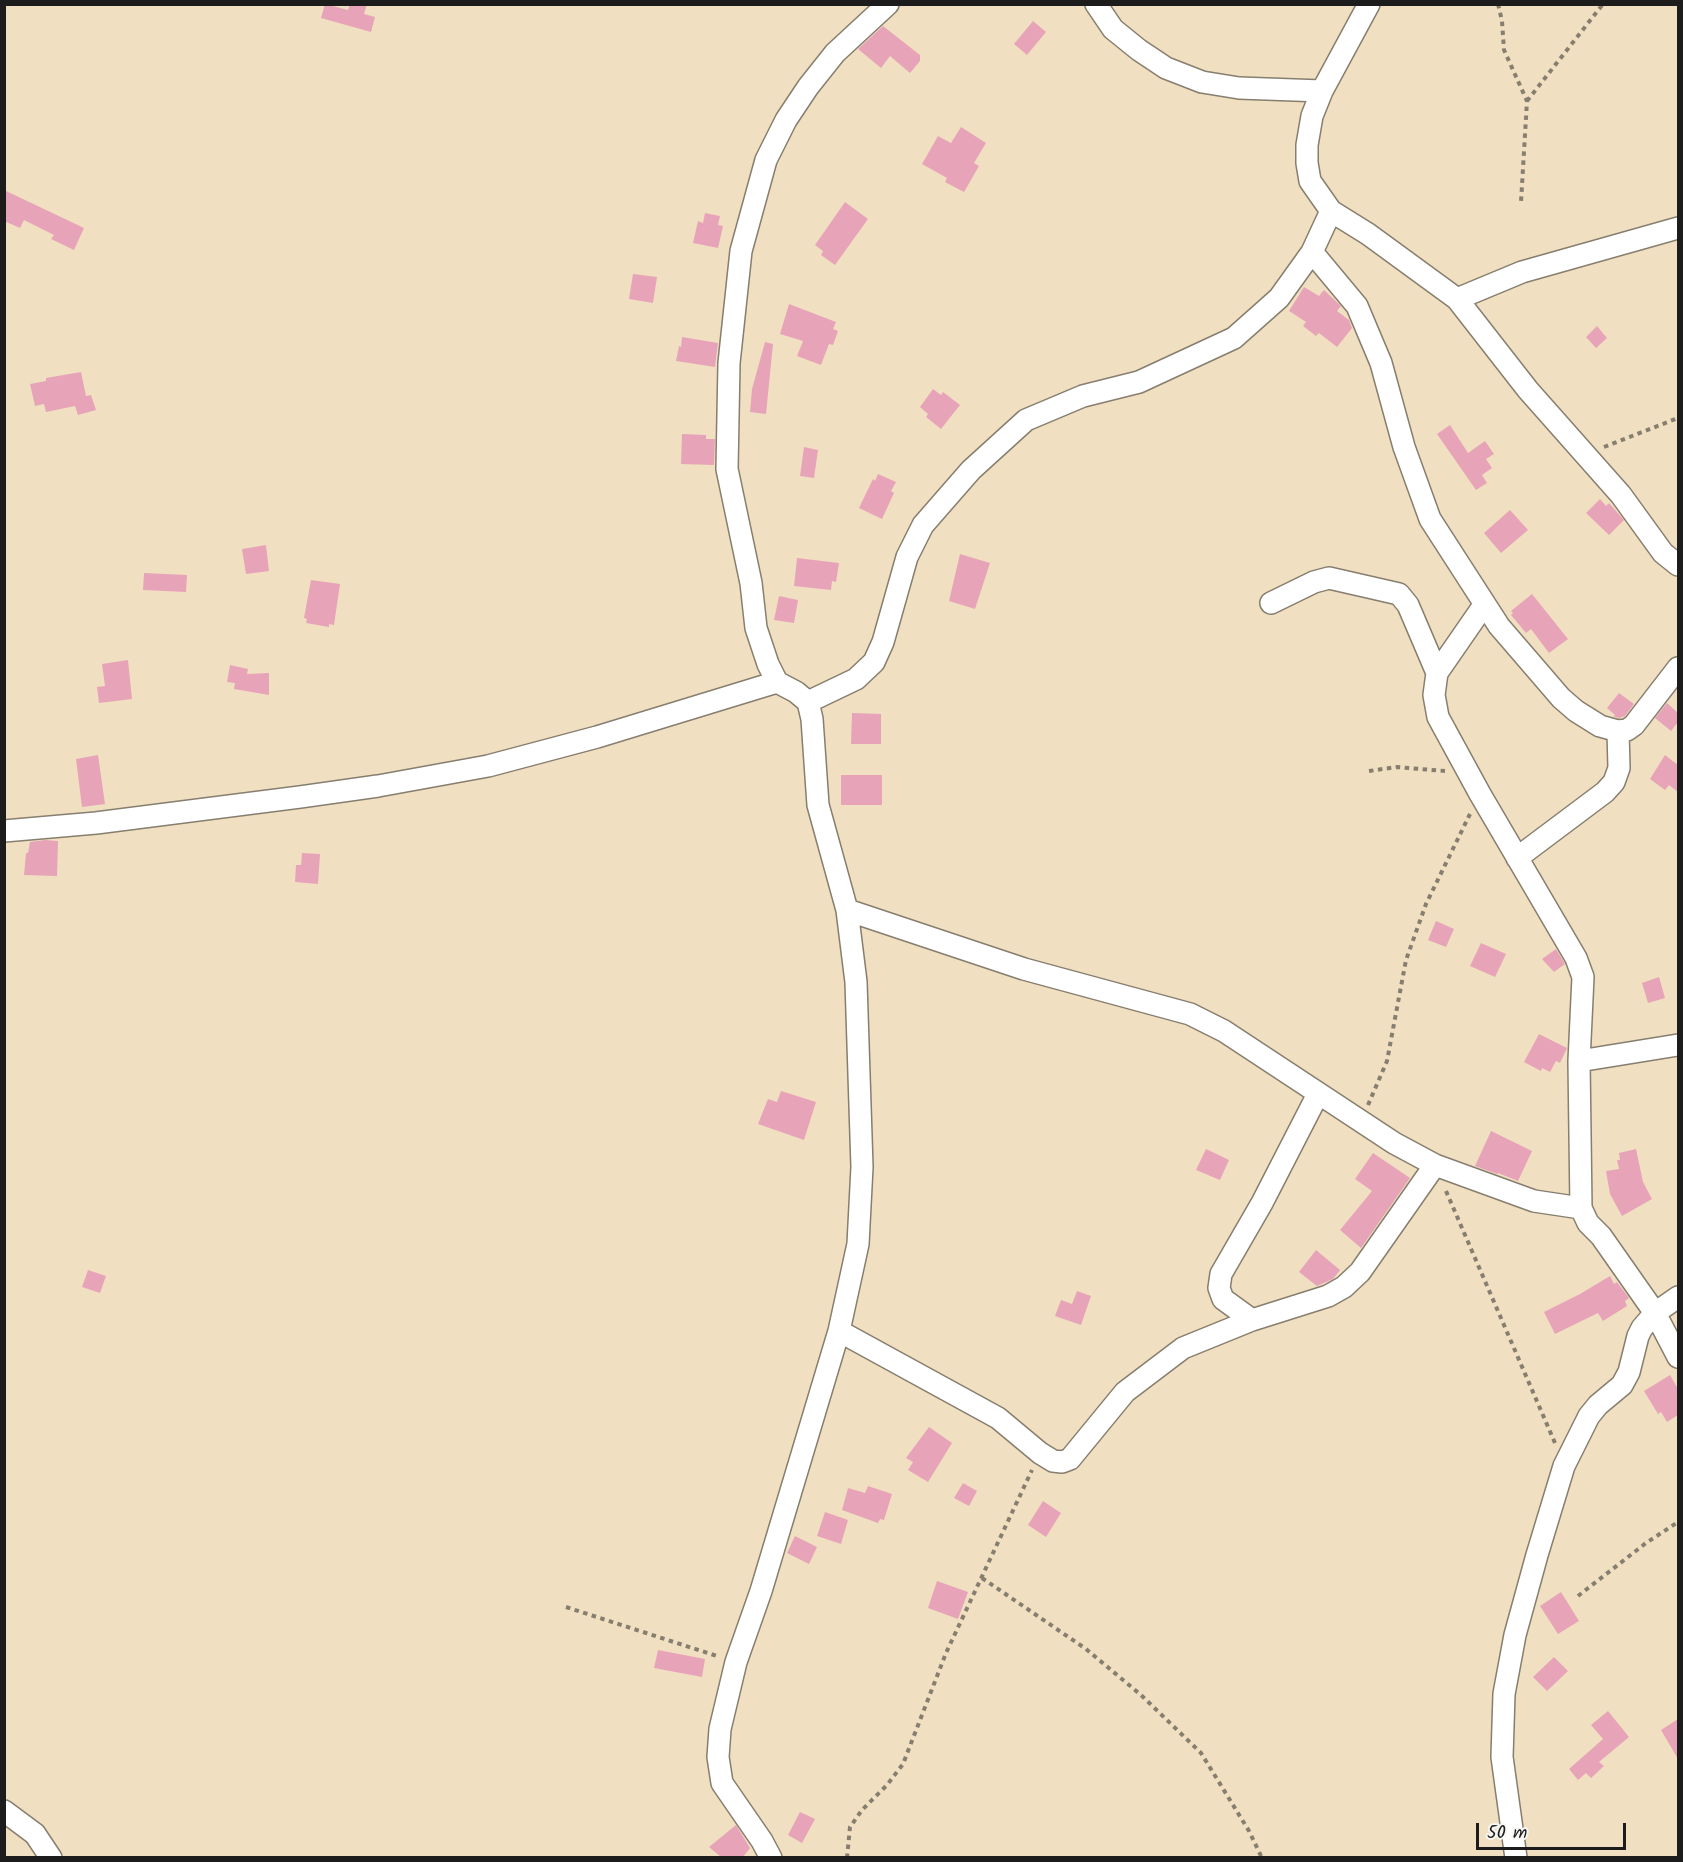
<!DOCTYPE html>
<style>
body{margin:0}
#map{position:relative;width:1683px;height:1862px;overflow:hidden;background:#f1dfc1;font-family:Kalam,sans-serif}
canvas{display:block}
.frame{position:absolute;inset:0;border:6px solid #1c1c1c;pointer-events:none}
.scale{position:absolute;left:1476px;top:1823px;width:150px;height:27px;box-sizing:border-box;border:3px solid #1c1c1c;border-top:0;padding-left:8px;font-size:18px;line-height:21px;white-space:nowrap;color:#1c1c1c;-webkit-text-stroke:4px #f6f6f2;paint-order:stroke}
</style>
<div id="map">
<canvas width="1683" height="1862"></canvas>
<div class="frame"></div>
<div class="scale">50 m</div>
</div>
<script>
const ctx = document.querySelector('canvas').getContext('2d');
ctx.lineJoin = 'round';
function paint(path, color) {
  ctx.fillStyle = color;
  ctx.fill(path, 'evenodd');
}
function shape(rows) {
  const path = new Path2D();
  for (const r of rows) {
    path.moveTo(r[0], r[1]);
    for (let i = 2; i < r.length; i += 2) path.lineTo(r[i], r[i + 1]);
  }
  return path;
}
function stroke(path, color, width, dash) {
  ctx.strokeStyle = color;
  ctx.lineWidth = width;
  ctx.lineCap = dash ? 'butt' : 'round';
  ctx.setLineDash(dash || []);
  ctx.stroke(path);
}
paint(shape([
 [325,4,348,10,350,4,367,4,364,14,375,17,371,32,321,18],
 [1033,21,1046,32,1027,55,1014,44],
 [883,26,920,55,920,61,910,73,890,56,881,68,858,49],
 [961,127,986,143,974,163,979,166,964,192,945,182,947,178,922,164,938,136,951,143],
 [4,190,84,228,74,250,51,239,54,235,24,220,20,228,4,221],
 [845,202,868,219,835,265,821,255,823,251,815,245],
 [705,213,720,216,718,225,723,226,718,248,693,243,698,221,703,223],
 [633,274,657,277,653,303,629,299],
 [1304,287,1319,296,1324,290,1341,306,1337,311,1349,320,1352,328,1337,347,1319,333,1316,336,1303,326,1306,322,1289,311],
 [789,304,836,322,833,329,838,331,833,345,829,344,821,365,797,356,803,341,780,334],
 [1597,326,1607,338,1596,348,1586,337],
 [682,337,718,343,715,367,676,361,679,346,681,347],
 [765,342,773,344,766,414,750,412,752,389],
 [81,372,86,396,91,395,96,410,78,415,75,406,46,412,44,404,35,406,30,384,46,381,46,378],
 [933,389,941,395,943,392,960,405,941,429,926,417,928,414,920,407],
 [1450,425,1468,453,1485,441,1494,454,1486,459,1492,468,1482,475,1487,483,1476,490,1437,434],
 [682,434,706,435,706,439,715,439,714,465,681,464],
 [804,447,818,450,814,478,800,476],
 [878,474,896,482,891,491,894,493,882,519,859,508,873,479,875,481],
 [1600,499,1606,506,1609,503,1624,520,1609,535,1586,513],
 [1510,510,1528,530,1501,553,1484,533],
 [266,545,269,571,246,574,242,549],
 [960,554,990,563,975,609,949,601],
 [797,558,839,563,836,582,832,581,831,590,794,586],
 [144,573,187,575,186,592,143,590],
 [311,580,340,584,334,625,329,624,329,627,306,623,307,619,304,618],
 [1532,594,1568,639,1549,653,1531,629,1526,633,1511,615,1513,613,1511,611],
 [779,596,798,600,794,623,774,620],
 [128,660,132,699,99,703,97,687,105,686,102,664],
 [230,665,248,669,247,674,269,673,269,695,234,689,235,683,227,682],
 [1619,693,1634,704,1625,716,1619,718,1614,717,1615,715,1607,708],
 [1667,703,1678,713,1678,722,1671,731,1655,718],
 [852,713,881,714,881,744,851,744],
 [98,755,105,804,82,807,76,759],
 [1665,755,1678,765,1678,792,1669,785,1665,790,1650,779],
 [841,775,882,775,882,805,841,805],
 [45,840,58,841,57,876,24,875,26,853,28,853,30,842],
 [302,853,320,854,318,884,295,882,296,865,301,865],
 [1436,921,1454,929,1446,947,1428,940],
 [1481,943,1506,954,1495,977,1470,966],
 [1556,949,1565,964,1554,972,1542,959],
 [1659,977,1665,998,1648,1003,1642,983],
 [1539,1034,1567,1048,1560,1063,1556,1061,1550,1072,1542,1068,1541,1071,1524,1062],
 [781,1091,816,1102,804,1140,758,1124,768,1099,777,1102],
 [1491,1131,1532,1151,1518,1181,1498,1173,1497,1174,1475,1166],
 [1206,1149,1229,1160,1220,1180,1196,1170],
 [1636,1149,1643,1182,1652,1199,1622,1216,1610,1194,1606,1171,1619,1169,1617,1160,1620,1160,1619,1153],
 [1373,1153,1410,1178,1361,1248,1340,1230,1372,1191,1355,1179],
 [1316,1250,1340,1270,1333,1279,1317,1286,1299,1272],
 [88,1270,106,1276,100,1293,82,1287],
 [1610,1276,1614,1284,1617,1282,1629,1298,1625,1301,1627,1306,1603,1321,1598,1313,1555,1334,1544,1312,1580,1294],
 [1077,1291,1091,1296,1081,1325,1055,1316,1061,1300,1072,1304],
 [1670,1375,1678,1389,1678,1415,1667,1422,1661,1412,1658,1414,1644,1391],
 [929,1427,952,1443,928,1482,908,1470,913,1462,906,1458],
 [963,1483,977,1491,969,1506,954,1498],
 [868,1486,892,1494,884,1520,880,1519,878,1523,842,1510,848,1488,865,1493],
 [1043,1501,1061,1513,1046,1537,1028,1525],
 [825,1512,848,1520,841,1544,817,1536],
 [795,1536,817,1547,809,1564,787,1553],
 [937,1581,968,1592,958,1619,928,1608],
 [1561,1592,1579,1621,1558,1634,1540,1606],
 [658,1650,705,1659,702,1677,654,1668],
 [1554,1657,1568,1671,1547,1691,1533,1677],
 [1608,1711,1629,1737,1599,1762,1604,1766,1591,1778,1586,1773,1578,1780,1569,1769,1603,1739,1591,1725],
 [1678,1719,1678,1759,1661,1730],
 [800,1812,815,1819,802,1843,788,1835],
 [736,1825,750,1848,743,1857,721,1857,709,1847]
]), '#e7a4b8');
const minor = shape([
 [1096,4,1113,29,1139,50,1166,68,1202,82,1239,88,1322,91],
 [1369,4,1322,91,1312,116,1307,145,1307,163,1310,181,1331,211,1368,234,1457,299,1528,390,1621,495,1663,553,1678,565],
 [1312,252,1357,306,1381,363,1404,447,1430,519,1499,626,1561,698,1576,711,1600,726,1618,731,1627,730,1634,725,1678,668],
 [1457,299,1522,272,1678,228],
 [1271,603,1314,582,1329,578,1399,594,1408,605,1437,673,1434,695,1438,717,1480,794,1576,958,1583,977,1579,1061,1581,1208,1588,1223,1601,1236,1655,1313,1678,1357],
 [1437,673,1484,605],
 [808,702,856,679,874,662,883,642,907,557,923,525,971,470,1026,420,1083,396,1139,382,1234,338,1279,298,1312,252,1331,211],
 [4,831,96,823,300,797,378,786,488,766,597,737,777,682],
 [1517,858,1605,792,1614,782,1619,768,1618,731],
 [847,910,1024,969,1190,1014,1224,1031,1394,1143,1435,1165,1534,1201,1581,1208],
 [1579,1061,1678,1045],
 [1252,1320,1223,1299,1219,1288,1221,1274,1262,1203,1318,1094],
 [839,1331,998,1418,1040,1453,1053,1461,1062,1462,1070,1459,1125,1392,1183,1348,1252,1320,1328,1296,1344,1287,1360,1272,1435,1165],
 [4,1811,35,1834,51,1858],
 [771,1858,762,1841,722,1783,718,1757,720,1729,736,1662,761,1591,839,1331,858,1244,862,1167,856,982,847,910,818,805,812,719,808,702,796,692,777,682,768,664,756,628,751,583,727,469,729,363,741,251,766,160,786,120,808,87,835,53,888,4],
 [1516,1858,1502,1757,1504,1694,1515,1635,1537,1555,1564,1466,1589,1416,1598,1405,1622,1385,1629,1372,1638,1336,1642,1328,1655,1313,1678,1297]
]);
stroke(minor, '#867e6e', 24);
stroke(shape([
 [1498,4,1502,21,1504,50,1527,101,1521,202],
 [1527,101,1603,4],
 [1604,447,1678,418],
 [1369,771,1397,767,1445,771],
 [1368,1105,1387,1061,1406,960,1426,904,1470,814],
 [1446,1191,1555,1443],
 [982,1578,1086,1649,1141,1695,1201,1753,1249,1831,1262,1858],
 [1578,1596,1646,1543,1678,1522],
 [566,1607,717,1656],
 [847,1858,850,1827,862,1810,887,1785,903,1764,946,1653,1032,1470]
]), '#867e6e', 4, [4.5, 4.5]);
stroke(minor, '#fff', 21);
</script>
